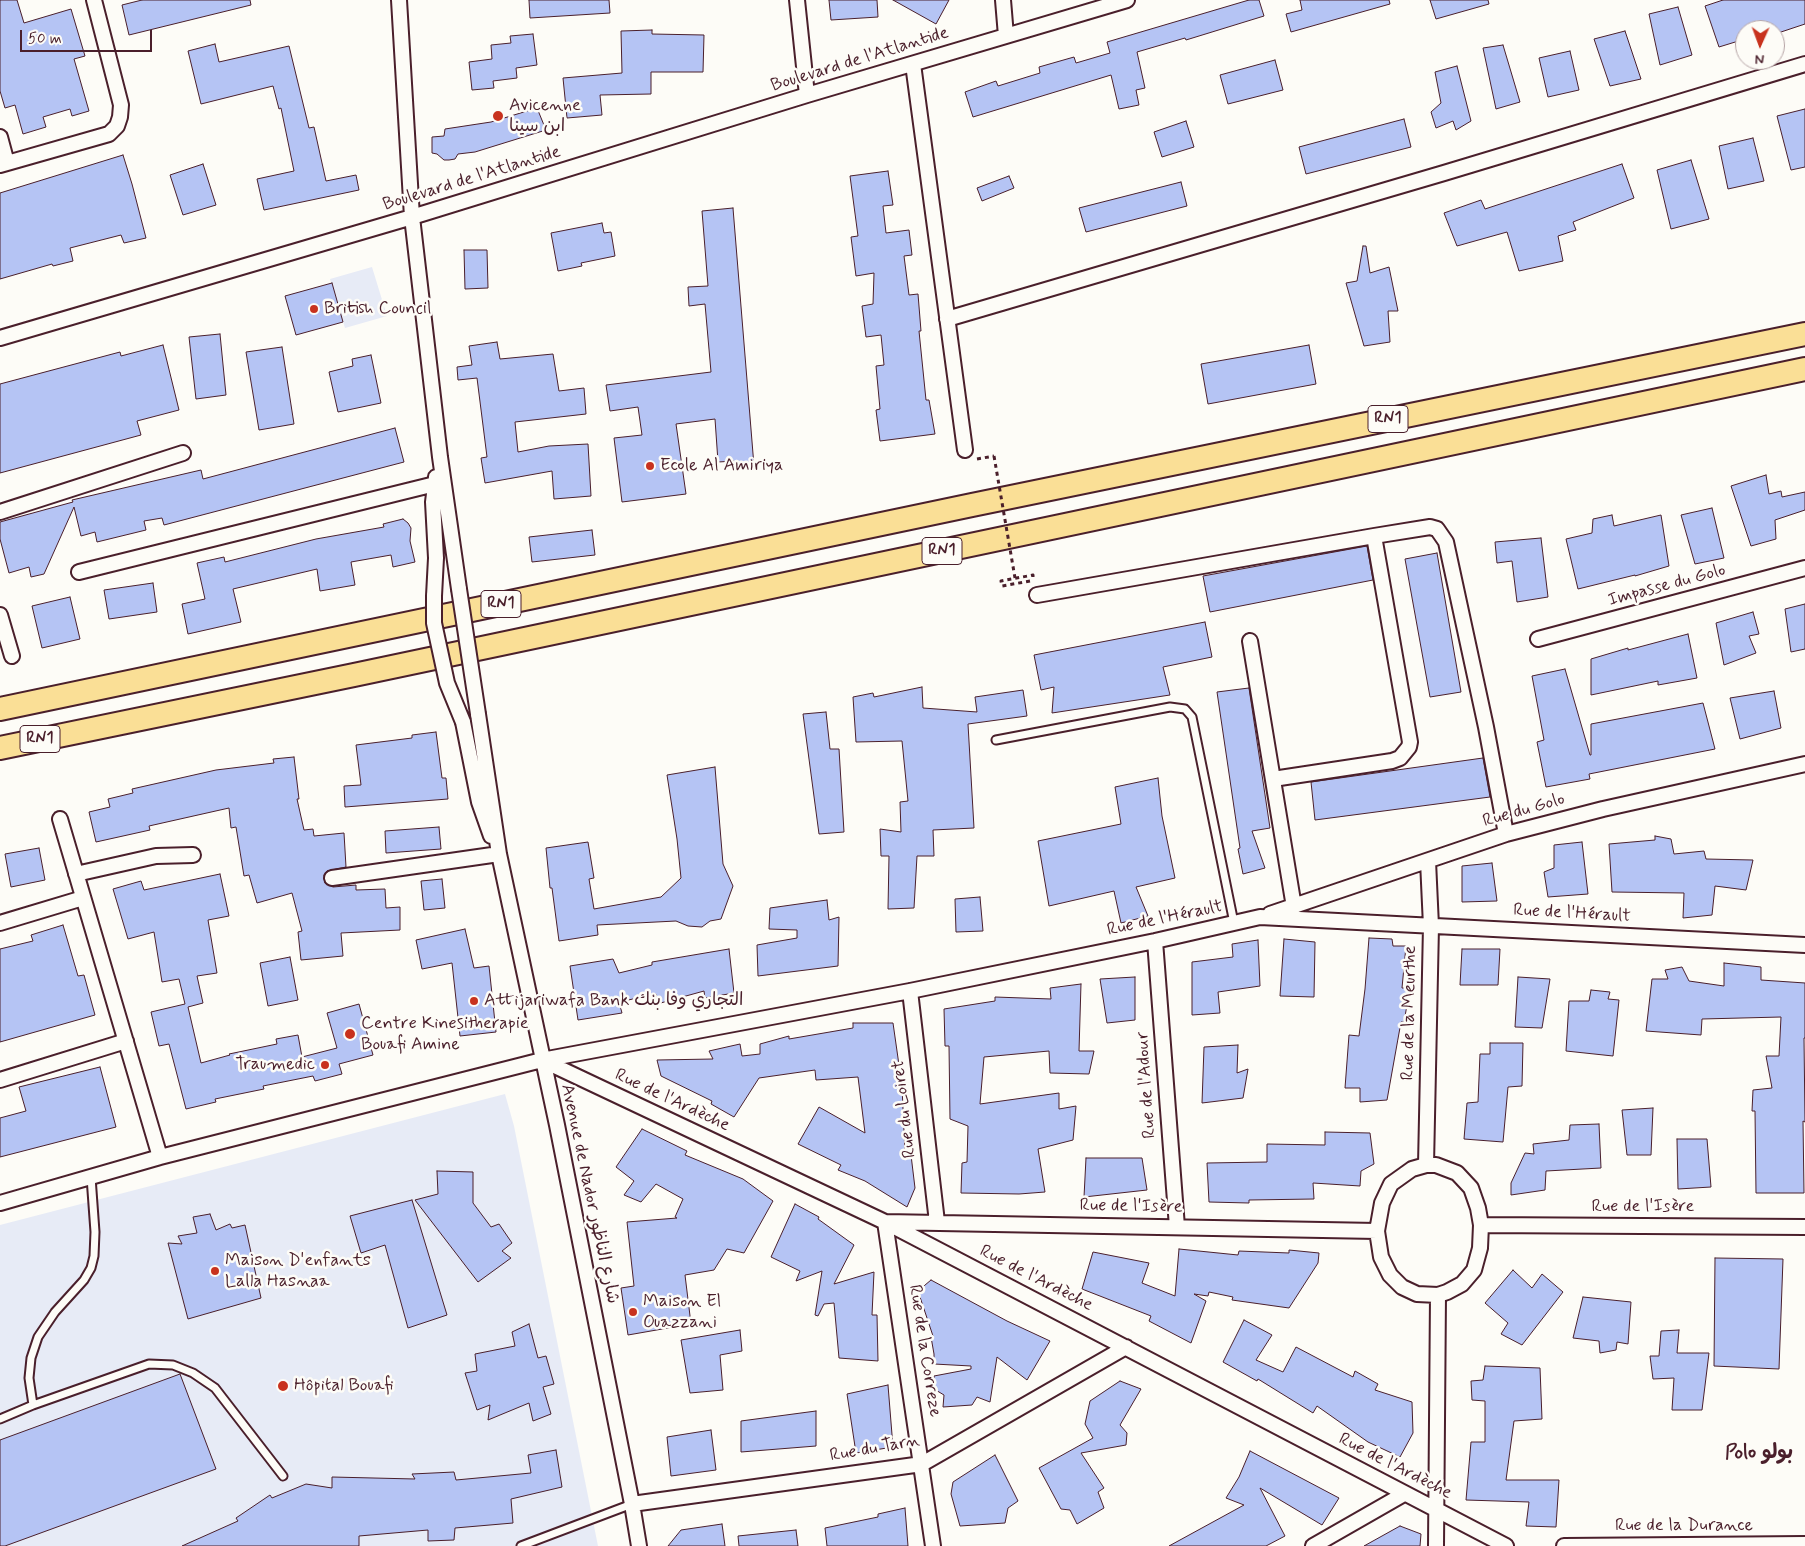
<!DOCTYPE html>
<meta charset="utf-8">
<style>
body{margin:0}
#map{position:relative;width:1805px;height:1546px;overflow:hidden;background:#fdfcf7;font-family:Mynerve,sans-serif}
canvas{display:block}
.north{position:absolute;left:1735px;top:20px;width:50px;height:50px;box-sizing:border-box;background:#fdfcf7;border:1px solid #b5a4a5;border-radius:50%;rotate:182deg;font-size:14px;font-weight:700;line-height:20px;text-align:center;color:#4a1f2b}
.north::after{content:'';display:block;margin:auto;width:18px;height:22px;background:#c8321e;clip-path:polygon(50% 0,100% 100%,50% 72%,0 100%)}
.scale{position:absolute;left:20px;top:30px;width:132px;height:22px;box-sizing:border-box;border:2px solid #4a1f2b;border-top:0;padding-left:6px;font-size:15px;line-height:18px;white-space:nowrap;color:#4a1f2b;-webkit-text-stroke:4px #fdfcf7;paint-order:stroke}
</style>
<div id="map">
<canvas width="1805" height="1546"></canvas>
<div class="north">N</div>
<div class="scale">50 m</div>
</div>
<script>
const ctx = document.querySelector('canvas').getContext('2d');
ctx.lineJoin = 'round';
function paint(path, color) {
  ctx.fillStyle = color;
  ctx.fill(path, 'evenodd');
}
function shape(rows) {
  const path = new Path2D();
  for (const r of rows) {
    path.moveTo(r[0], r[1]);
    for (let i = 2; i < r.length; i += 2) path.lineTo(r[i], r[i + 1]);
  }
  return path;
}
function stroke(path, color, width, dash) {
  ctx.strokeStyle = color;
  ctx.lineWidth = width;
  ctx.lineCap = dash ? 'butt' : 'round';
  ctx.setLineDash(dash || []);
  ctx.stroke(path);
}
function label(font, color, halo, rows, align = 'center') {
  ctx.font = font + ' Mynerve,"Playpen Sans Arabic",sans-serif';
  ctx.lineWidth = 5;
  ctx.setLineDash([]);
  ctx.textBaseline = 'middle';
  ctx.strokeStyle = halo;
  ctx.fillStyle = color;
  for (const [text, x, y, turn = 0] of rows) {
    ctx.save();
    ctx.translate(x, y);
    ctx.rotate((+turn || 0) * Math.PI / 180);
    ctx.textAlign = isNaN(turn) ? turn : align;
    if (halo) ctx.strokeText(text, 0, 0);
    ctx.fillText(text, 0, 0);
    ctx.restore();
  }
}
paint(shape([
 [372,267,387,316,345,328,330,279],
 [505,1094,514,1126,598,1546,0,1546,0,1225]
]), '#e7ebf6');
const building = shape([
 [0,0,17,0,24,23,71,9,85,56,74,59,89,111,72,116,70,109,43,117,46,127,23,134,15,105,5,108,0,91,0,0],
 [142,0,250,0,251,5,129,35,122,5,142,0],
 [529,0,609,0,610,13,530,18,529,0],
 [829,0,877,0,878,17,831,20,829,0],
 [893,0,949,0,936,24,893,0],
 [1249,0,1259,0,1264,16,1186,40,1185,38,1137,52,1145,88,1136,90,1139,105,1119,109,1111,75,973,117,965,92,996,81,998,86,1040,73,1039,67,1074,57,1076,63,1110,53,1107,42,1249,0],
 [1300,0,1389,0,1390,4,1291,32,1286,14,1302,10,1300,0],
 [1430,0,1488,0,1489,4,1436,19,1430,0],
 [1723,0,1805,0,1805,24,1775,34,1775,30,1745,30,1745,39,1719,47,1705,6,1723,0],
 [1678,7,1692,55,1660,65,1649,14,1678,7],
 [652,30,652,34,704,35,703,72,651,72,651,94,600,95,602,115,567,118,563,78,622,73,621,31,652,30],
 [1625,31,1641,79,1610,86,1594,39,1625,31],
 [533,34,537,65,516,68,517,78,493,81,494,88,472,90,469,62,492,59,491,45,511,43,510,36,533,34],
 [215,44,219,62,289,46,309,128,314,127,326,181,356,175,359,190,264,210,257,179,294,171,281,108,279,109,273,86,201,104,188,51,215,44],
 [1503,45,1520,102,1496,109,1483,48,1503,45],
 [1570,51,1579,90,1548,97,1539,58,1570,51],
 [1275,60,1283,90,1228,104,1220,75,1275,60],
 [1457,66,1471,121,1456,130,1453,121,1436,128,1431,112,1441,103,1435,72,1457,66],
 [537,108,546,130,475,152,458,154,455,159,449,160,444,160,437,154,432,153,432,137,444,136,445,129,491,122,537,108],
 [1805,109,1805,167,1791,170,1777,116,1805,109],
 [1404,119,1411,147,1306,174,1299,147,1404,119],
 [1186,121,1194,147,1162,157,1154,132,1186,121],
 [1753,138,1764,181,1728,189,1719,146,1753,138],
 [123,155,132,184,146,238,124,243,121,235,70,248,73,261,53,266,52,264,0,279,0,193,123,155],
 [1691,160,1709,219,1671,229,1657,170,1691,160],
 [203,164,216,205,183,215,170,175,203,164],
 [1622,164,1634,198,1573,222,1576,230,1558,236,1563,261,1519,271,1507,232,1457,246,1444,213,1481,200,1485,209,1622,164],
 [888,171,893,205,883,206,886,233,909,230,912,255,904,256,909,295,918,294,921,331,919,331,926,400,929,400,935,434,880,441,876,410,880,409,876,366,884,365,881,335,866,337,862,306,873,304,874,273,856,276,851,237,858,236,850,176,888,171],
 [1009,176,1014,188,982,201,977,188,1009,176],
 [1181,182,1187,206,1086,232,1079,208,1181,182],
 [733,208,754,466,734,468,734,461,718,462,715,419,676,424,686,494,622,502,614,438,642,435,638,407,610,411,606,385,711,372,705,304,689,306,688,287,708,286,702,211,733,208],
 [602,223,604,233,611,232,615,256,581,263,582,266,558,271,551,233,602,223],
 [1363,246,1366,246,1370,273,1389,267,1398,311,1388,311,1390,342,1364,346,1346,283,1357,281,1363,246],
 [464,250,487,250,488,288,465,289,464,250],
 [332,283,343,322,296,335,285,296,332,283],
 [220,334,226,395,196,399,189,337,220,334],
 [497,342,500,359,553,354,559,391,584,388,586,414,515,422,518,452,549,446,588,444,591,496,554,499,552,471,485,483,481,458,487,457,477,378,458,380,457,367,472,365,469,346,497,342],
 [163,345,179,410,137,421,141,435,0,473,0,384,120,352,121,356,163,345],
 [1309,345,1316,384,1208,404,1201,364,1309,345],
 [282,347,294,424,259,430,246,352,282,347],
 [371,355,381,403,338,412,329,372,353,366,352,359,371,355],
 [395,428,404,462,164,525,162,518,144,521,146,530,97,542,95,532,81,536,74,507,44,574,31,577,29,567,9,573,0,539,0,522,73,502,72,500,201,470,203,479,395,428],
 [1766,475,1769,494,1781,491,1782,497,1805,492,1805,510,1775,520,1776,539,1751,546,1731,486,1766,475],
 [1712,508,1724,558,1695,564,1681,515,1712,508],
 [1612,515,1614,526,1661,515,1669,566,1635,576,1635,575,1578,589,1566,539,1592,533,1593,519,1612,515],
 [403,519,408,523,411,528,410,541,415,562,393,567,391,555,351,562,355,585,320,591,317,569,233,589,241,622,188,634,182,604,205,599,197,563,224,557,225,562,316,539,384,527,383,524,403,519],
 [592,530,595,555,532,562,529,537,592,530],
 [1541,538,1548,597,1517,602,1512,561,1497,563,1495,542,1541,538],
 [1367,546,1373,580,1210,612,1203,576,1367,546],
 [1437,553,1461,692,1430,697,1405,559,1437,553],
 [153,583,157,612,109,619,104,590,153,583],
 [70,597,80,639,42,648,32,606,70,597],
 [1805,604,1805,649,1791,652,1785,609,1805,604],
 [1753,612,1759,634,1749,636,1756,653,1724,665,1716,623,1753,612],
 [1205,622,1212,657,1163,667,1170,695,1052,713,1054,687,1041,690,1034,655,1205,622],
 [1688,634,1697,678,1658,685,1658,681,1591,695,1591,659,1628,648,1628,650,1688,634],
 [1565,669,1590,755,1591,755,1591,724,1703,703,1715,749,1589,774,1590,779,1546,787,1537,742,1544,740,1532,676,1565,669],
 [922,687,923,708,977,712,975,697,1023,690,1027,716,968,724,974,828,933,830,934,856,917,856,914,908,888,909,889,856,881,856,880,829,901,832,900,802,908,801,902,741,856,742,853,697,873,693,874,697,922,687],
 [1249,688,1270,828,1252,831,1265,868,1243,874,1238,849,1240,848,1217,692,1249,688],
 [1774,691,1781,728,1740,739,1730,698,1774,691],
 [826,712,830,749,839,749,844,832,819,834,803,714,826,712],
 [436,732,442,778,446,778,448,799,345,807,344,786,361,785,356,745,412,738,412,735,436,732],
 [294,757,299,799,297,799,304,830,313,829,314,836,344,833,346,867,327,871,324,875,325,883,333,887,356,885,356,890,385,889,386,908,400,907,400,930,341,933,343,956,301,960,298,932,302,931,292,893,257,903,249,875,244,876,236,827,231,828,229,808,149,826,150,830,96,842,89,812,110,807,108,799,133,793,132,789,216,770,274,763,273,759,294,757],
 [1483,758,1490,797,1315,820,1311,782,1483,758],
 [715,767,723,864,733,886,721,919,710,921,702,927,688,926,676,921,597,925,598,935,559,941,552,888,550,888,546,848,588,842,594,878,589,879,594,909,661,897,681,878,677,839,667,775,715,767],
 [1158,778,1162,816,1175,878,1136,887,1148,916,1121,923,1114,891,1049,906,1038,841,1121,824,1115,787,1158,778],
 [439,827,441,849,386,853,385,831,439,827],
 [1655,836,1671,839,1674,854,1704,851,1706,859,1753,860,1746,890,1715,886,1712,915,1683,918,1684,893,1612,892,1609,844,1655,840,1655,836],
 [1582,842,1588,894,1548,897,1544,872,1554,868,1554,845,1582,842],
 [39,848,45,880,11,887,5,854,39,848],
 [1492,863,1497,901,1462,902,1462,866,1492,863],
 [220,874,229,916,208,920,217,973,197,976,203,1003,188,1007,201,1063,230,1055,229,1054,277,1044,276,1039,298,1035,302,1057,337,1048,327,1013,359,1004,373,1055,339,1064,342,1074,315,1081,313,1076,263,1086,264,1089,215,1099,216,1102,186,1109,169,1044,159,1046,151,1012,185,1004,179,979,162,982,154,932,128,939,113,889,141,881,144,890,220,874],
 [442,879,445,908,424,910,421,881,442,879],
 [980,897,983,931,956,932,955,899,980,897],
 [827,900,829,920,839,917,838,966,758,976,757,945,797,938,797,930,769,929,770,908,827,900],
 [63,925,78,976,84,975,95,1015,0,1042,0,949,33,941,31,935,63,925],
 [465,929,474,968,489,966,496,1032,460,1036,452,963,422,969,416,940,465,929],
 [1369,938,1392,939,1393,946,1406,946,1402,988,1410,988,1404,1022,1401,1022,1387,1100,1360,1102,1360,1088,1345,1088,1349,1035,1359,1036,1365,989,1369,938],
 [1284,939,1315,942,1314,997,1280,996,1284,939],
 [1258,940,1260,986,1218,992,1220,1013,1192,1015,1192,962,1233,957,1232,944,1258,940],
 [729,949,734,993,705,998,704,991,657,1004,656,994,619,1002,622,1013,578,1020,570,966,613,959,619,973,652,965,652,962,729,949],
 [1462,949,1500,949,1498,985,1460,985,1462,949],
 [290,957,298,1000,268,1006,260,963,290,957],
 [1724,963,1761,967,1761,980,1805,983,1805,1038,1804,1038,1805,1122,1803,1121,1804,1193,1756,1193,1755,1111,1752,1111,1753,1090,1772,1088,1766,1056,1779,1056,1781,1017,1702,1019,1701,1035,1646,1031,1652,979,1668,979,1665,970,1682,967,1689,981,1724,986,1724,963],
 [1135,977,1135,1020,1107,1023,1100,979,1135,977],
 [1518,977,1550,979,1542,1028,1515,1027,1518,977],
 [1081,984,1079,1051,1094,1051,1089,1074,1050,1073,1049,1051,984,1057,980,1104,1059,1093,1059,1109,1076,1106,1073,1140,1038,1149,1045,1192,1019,1194,961,1193,962,1163,967,1162,968,1126,950,1119,949,1046,945,1046,944,1009,995,1001,995,997,1051,999,1050,988,1081,984],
 [1591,990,1610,992,1608,999,1619,1000,1613,1056,1566,1051,1569,1001,1589,1001,1591,990],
 [853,1023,893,1023,902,1086,905,1154,911,1155,915,1188,907,1207,865,1181,838,1170,841,1165,798,1144,819,1107,865,1133,858,1077,816,1080,815,1070,759,1078,734,1117,711,1104,712,1101,661,1076,657,1060,713,1059,709,1051,740,1044,742,1056,760,1054,760,1044,789,1036,789,1039,853,1028,853,1023],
 [1490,1043,1523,1043,1522,1086,1508,1087,1503,1142,1464,1139,1467,1103,1478,1102,1480,1054,1490,1054,1490,1043],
 [1238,1045,1237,1073,1248,1069,1243,1098,1202,1103,1204,1047,1238,1045],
 [100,1067,116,1127,0,1157,0,1118,26,1111,19,1087,100,1067],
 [1653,1108,1651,1155,1627,1155,1622,1110,1653,1108],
 [1599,1124,1601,1168,1546,1171,1545,1190,1511,1195,1511,1183,1525,1153,1534,1154,1533,1144,1569,1140,1570,1125,1599,1124],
 [642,1129,687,1151,685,1155,743,1179,773,1201,744,1253,727,1249,714,1270,685,1275,691,1324,628,1335,621,1288,634,1286,627,1222,677,1218,675,1217,683,1199,656,1184,641,1202,624,1195,634,1181,616,1167,642,1129],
 [1325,1132,1370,1133,1374,1164,1361,1171,1360,1186,1313,1183,1314,1199,1249,1200,1249,1203,1209,1202,1207,1163,1267,1162,1267,1144,1325,1145,1325,1132],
 [1677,1139,1707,1139,1711,1187,1678,1189,1677,1139],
 [1086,1158,1142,1158,1147,1190,1084,1197,1086,1158],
 [437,1171,473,1172,473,1203,491,1227,499,1224,512,1243,502,1251,511,1258,478,1282,415,1200,438,1194,437,1171],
 [412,1200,447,1315,408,1328,385,1245,361,1253,350,1216,412,1200],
 [795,1204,819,1217,818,1219,854,1245,834,1284,874,1272,872,1315,877,1315,878,1361,839,1358,834,1303,824,1304,818,1316,815,1315,822,1271,796,1281,800,1271,771,1257,795,1204],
 [210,1214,216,1230,230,1224,232,1228,245,1225,261,1298,188,1319,168,1243,182,1244,178,1236,197,1233,193,1217,210,1214],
 [1179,1249,1238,1255,1239,1251,1289,1253,1289,1250,1319,1253,1318,1263,1289,1308,1232,1300,1233,1297,1209,1292,1208,1296,1194,1294,1206,1301,1191,1343,1149,1321,1151,1316,1082,1289,1093,1252,1149,1263,1142,1283,1175,1296,1179,1249],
 [1715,1258,1783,1259,1779,1369,1714,1366,1715,1258],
 [1513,1270,1532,1288,1542,1274,1563,1292,1522,1345,1501,1334,1508,1323,1485,1303,1513,1270],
 [931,1280,1007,1321,1050,1341,1027,1380,997,1357,990,1402,977,1397,972,1405,943,1407,944,1395,934,1389,934,1376,971,1369,971,1366,934,1364,934,1354,931,1337,933,1336,918,1291,931,1280],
 [1583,1297,1631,1302,1628,1344,1617,1342,1616,1350,1600,1353,1599,1341,1573,1338,1583,1297],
 [1244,1320,1272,1335,1256,1360,1283,1372,1296,1347,1353,1377,1355,1371,1378,1384,1375,1390,1412,1402,1413,1433,1400,1457,1368,1442,1317,1406,1313,1413,1258,1379,1257,1381,1223,1362,1244,1320],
 [529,1324,538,1358,546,1356,554,1384,543,1387,551,1414,533,1421,529,1403,488,1420,490,1405,477,1410,465,1373,477,1371,475,1354,515,1346,512,1332,529,1324],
 [740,1330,742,1351,720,1355,723,1390,690,1393,681,1340,740,1330],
 [1679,1330,1677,1353,1709,1353,1702,1410,1672,1410,1674,1378,1653,1379,1650,1356,1659,1356,1661,1331,1679,1330],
 [1485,1366,1540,1368,1542,1419,1514,1421,1506,1480,1559,1480,1556,1527,1526,1526,1529,1502,1466,1500,1471,1442,1485,1442,1485,1401,1472,1400,1471,1381,1483,1380,1485,1366],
 [180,1374,216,1469,5,1546,0,1546,0,1440,180,1374],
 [1120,1381,1141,1389,1120,1425,1127,1433,1126,1445,1081,1453,1104,1488,1098,1492,1104,1508,1077,1524,1070,1510,1061,1509,1039,1468,1093,1438,1085,1424,1090,1401,1120,1381],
 [888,1385,893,1447,856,1453,847,1394,888,1385],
 [816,1411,816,1446,741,1452,741,1421,816,1411],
 [711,1430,716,1470,671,1476,667,1437,711,1430],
 [556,1450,562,1487,511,1499,513,1523,455,1528,454,1540,428,1541,428,1530,359,1536,359,1546,182,1546,238,1521,236,1518,270,1495,272,1498,306,1484,332,1488,332,1477,415,1479,412,1474,454,1472,456,1480,531,1473,528,1455,556,1450],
 [1250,1451,1339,1498,1322,1525,1260,1488,1285,1536,1266,1546,1169,1546,1244,1505,1226,1498,1239,1477,1250,1451],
 [995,1455,1018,1501,1008,1508,1005,1523,960,1526,951,1494,953,1482,995,1455],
 [905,1508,908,1546,827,1546,825,1528,878,1517,878,1514,905,1508],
 [722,1524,725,1546,668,1546,681,1530,722,1524],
 [1400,1526,1421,1534,1420,1546,1364,1546,1400,1526],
 [796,1530,798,1546,739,1546,738,1536,796,1530]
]);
paint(building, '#b5c4f4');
stroke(building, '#4a1f2b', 1);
const service = shape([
 [996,740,1170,707,1185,709,1192,717,1234,923],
 [33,1405,29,1378,31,1358,38,1337,55,1312,84,1280,91,1268,94,1256,95,1232,91,1177],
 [0,1419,33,1405,149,1364,173,1365,193,1373,215,1388,283,1476],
 [521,1546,632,1504]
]);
const minor = shape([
 [399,0,412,217,440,457,459,589],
 [797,0,807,95],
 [1003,0,1006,36],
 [913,64,965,450],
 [0,137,7,163],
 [0,165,109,134,117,126,120,117,121,105,94,0],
 [947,319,1444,173,1805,64],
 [0,338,412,217,807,95,1127,0],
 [0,512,183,453],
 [79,572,435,484],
 [1037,595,1374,536,1430,527,1437,529,1446,542,1486,727,1506,834],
 [434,596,436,558,433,502,436,477],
 [0,615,12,656],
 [1538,639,1805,568],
 [1250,641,1294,907],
 [478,714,499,854,557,1125,632,1504,639,1546],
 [463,722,479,802,491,836],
 [1273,779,1392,761,1400,758,1409,747,1410,742,1374,536],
 [60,819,160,1157],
 [76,874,156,856,193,855],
 [332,878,499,854],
 [1270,914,1506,834,1603,809,1805,764],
 [0,923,83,898],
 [1155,941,1177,1227],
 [910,991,937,1222],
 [542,1060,885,1222,1506,1546],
 [0,1080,126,1041],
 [1426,1165,1436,1165,1457,1173,1471,1188,1478,1208,1481,1225,1480,1248,1474,1270,1462,1284,1447,1292,1438,1295,1417,1294,1402,1287,1390,1275,1381,1257,1377,1231,1382,1203,1391,1184,1412,1169,1426,1165],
 [1426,1165,1431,926,1428,861],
 [0,1203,160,1157,542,1060,910,991,1155,941,1260,917,1805,945],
 [1481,1225,1805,1227],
 [632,1504,922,1464,1126,1347],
 [933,1546,885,1222,1377,1231],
 [1313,1546,1404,1494],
 [1436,1546,1438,1295],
 [1564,1546,1805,1544]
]);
const trunk = shape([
 [0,709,972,505,1805,334],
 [0,748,354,675,1805,369]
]);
stroke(service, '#4a1f2b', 11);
stroke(minor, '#4a1f2b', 18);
stroke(trunk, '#4a1f2b', 26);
stroke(shape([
 [977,459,994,456],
 [1030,581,1002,586,1001,581,1033,575,1033,580]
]), '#4a1f2b', 3, [4, 4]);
stroke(service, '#fdfcf7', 7);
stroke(minor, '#fdfcf7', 14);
stroke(trunk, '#fadf96', 22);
const minorBridge = shape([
 [459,589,478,714],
 [434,596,434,623,447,683,463,722]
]);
stroke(minorBridge, '#4a1f2b', 18, []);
stroke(shape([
 [994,456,1015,578]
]), '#4a1f2b', 3, [4, 4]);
stroke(minorBridge, '#fdfcf7', 14);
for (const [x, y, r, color] of [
 [498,116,6,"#c8321e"],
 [314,309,5,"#c8321e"],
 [650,466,5,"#c8321e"],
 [474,1001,5,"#c8321e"],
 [350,1034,6,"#c8321e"],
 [325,1065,5,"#c8321e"],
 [215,1271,5,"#c8321e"],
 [633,1312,5,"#c8321e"],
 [283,1386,6,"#c8321e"]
]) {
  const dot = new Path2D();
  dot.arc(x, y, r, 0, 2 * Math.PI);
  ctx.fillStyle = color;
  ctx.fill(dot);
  stroke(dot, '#fdfcf7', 2);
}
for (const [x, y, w] of [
 [1388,419,40],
 [942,551,40],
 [501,604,40],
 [40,739,40]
]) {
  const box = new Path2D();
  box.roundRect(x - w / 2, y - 13.5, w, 27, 4);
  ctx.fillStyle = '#fdfcf7';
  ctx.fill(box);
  stroke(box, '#4a1f2b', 1);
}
label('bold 16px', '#4a1f2b', null, [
 ["RN1",1388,419],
 ["RN1",942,551],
 ["RN1",501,604],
 ["RN1",40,739]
]);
label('18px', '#4a1f2b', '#fdfcf7', [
 ["Boulevard de l'Atlantide",860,60,-17],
 ["Boulevard de l'Atlantide",472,179,-17],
 ["Impasse du Golo",1667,586,-15],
 ["Rue du Golo",1524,811,-16],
 ["Rue de l'Hérault",1572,914,3],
 ["Rue de l'Hérault",1165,919,-12],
 ["Rue de la Meurthe",1410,1013,-89],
 ["Rue de l'Adour",1147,1085,-94],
 ["Rue de l'Ardèche",672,1101,25],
 ["Rue du Loiret",905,1109,-97],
 ["Avenue de Nador شارع الناظور",589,1194,78],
 ["Rue de l'Isère",1131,1207,1],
 ["Rue de l'Isère",1643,1207],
 ["Rue de l'Ardèche",1036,1279,27],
 ["Rue de la Correze",924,1351,81],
 ["Rue du Tarn",875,1449,-10],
 ["Rue de l'Ardèche",1395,1467,27],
 ["Rue de la Durance",1684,1526]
]);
label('18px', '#4a1f2b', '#fdfcf7', [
 ["Avicenne",509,106],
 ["ابن سينا",509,127],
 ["British Council",324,309],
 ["Ecole Al Amiriya",660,466],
 ["Attijariwafa Bank التجاري وفا بنك",484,1001],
 ["Centre Kinesitherapie",361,1024],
 ["Bouafi Amine",361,1045],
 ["Traumedic",315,1065,"right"],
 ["Maison D'enfants",225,1261],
 ["Lalla Hasnaa",225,1282],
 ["Maison El",643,1302],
 ["Ouazzani",643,1323],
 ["Hôpital Bouafi",294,1386]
], 'left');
label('bold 20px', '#4a1f2b', '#fdfcf7', [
 ["Polo بولو",1759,1454]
]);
</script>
